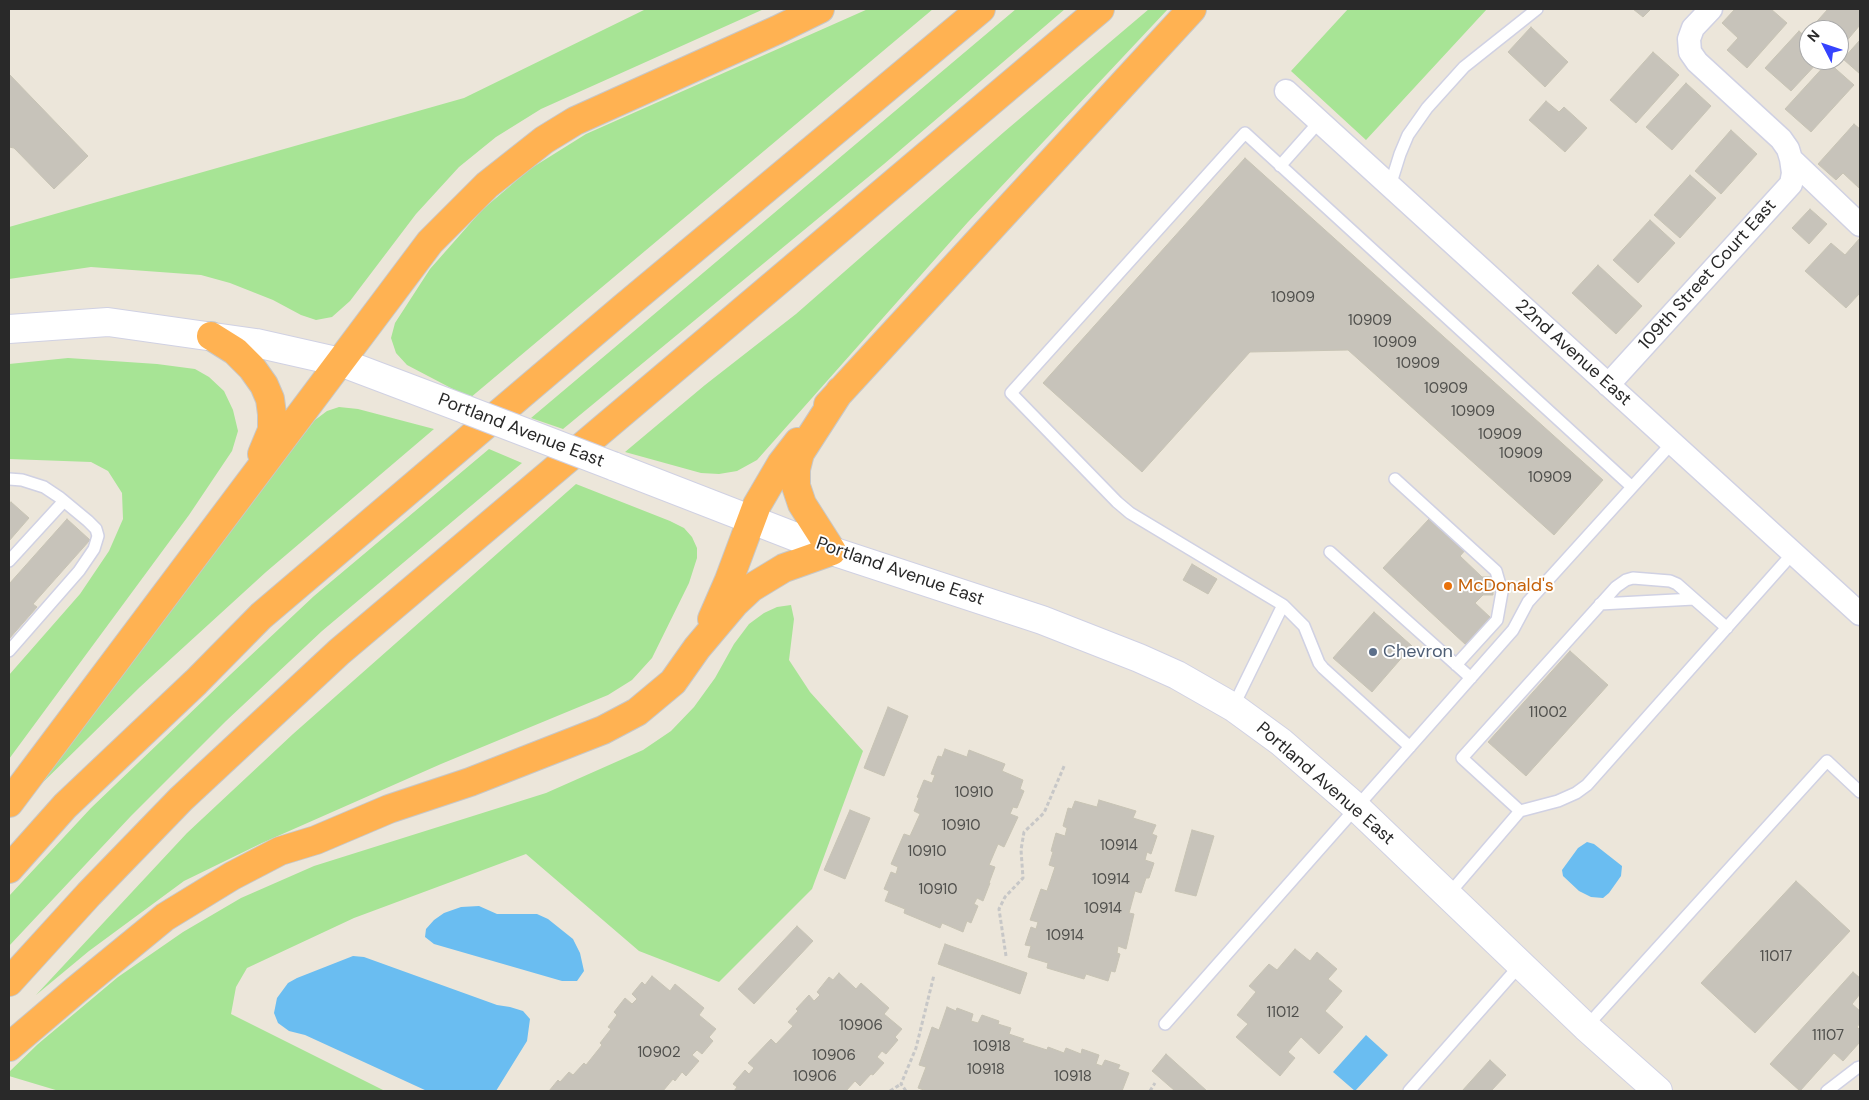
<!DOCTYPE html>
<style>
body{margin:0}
#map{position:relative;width:1869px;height:1100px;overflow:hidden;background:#ece6da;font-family:"DM Sans",sans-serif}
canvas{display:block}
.frame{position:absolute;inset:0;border:10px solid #292929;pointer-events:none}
.north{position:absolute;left:1799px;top:20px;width:50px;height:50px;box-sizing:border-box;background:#fff;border:1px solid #a9a9a9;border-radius:50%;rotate:311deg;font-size:14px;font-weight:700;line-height:20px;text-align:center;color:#292929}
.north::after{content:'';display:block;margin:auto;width:18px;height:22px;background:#3543fe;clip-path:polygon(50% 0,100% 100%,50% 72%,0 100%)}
</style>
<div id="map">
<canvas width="1869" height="1100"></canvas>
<div class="frame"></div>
<div class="north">N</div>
</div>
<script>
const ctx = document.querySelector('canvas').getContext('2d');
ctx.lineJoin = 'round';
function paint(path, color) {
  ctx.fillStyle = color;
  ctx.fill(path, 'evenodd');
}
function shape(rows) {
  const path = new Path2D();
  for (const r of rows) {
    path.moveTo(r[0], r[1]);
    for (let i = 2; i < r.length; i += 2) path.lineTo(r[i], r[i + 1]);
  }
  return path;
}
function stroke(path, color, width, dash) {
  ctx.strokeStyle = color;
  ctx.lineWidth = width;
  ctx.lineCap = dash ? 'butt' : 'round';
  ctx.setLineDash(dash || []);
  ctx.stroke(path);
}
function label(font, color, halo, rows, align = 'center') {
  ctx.font = font + ' "DM Sans",sans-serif';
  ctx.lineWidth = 4;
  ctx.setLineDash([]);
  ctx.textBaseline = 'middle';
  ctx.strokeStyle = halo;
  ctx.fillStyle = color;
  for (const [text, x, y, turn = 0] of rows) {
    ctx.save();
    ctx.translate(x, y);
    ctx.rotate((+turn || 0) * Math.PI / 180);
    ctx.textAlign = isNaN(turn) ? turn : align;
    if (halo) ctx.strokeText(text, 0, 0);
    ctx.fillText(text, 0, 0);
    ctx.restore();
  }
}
paint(shape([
 [646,9,764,9,541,109,496,137,459,167,416,214,350,301,332,317,316,320,301,315,273,300,230,283,201,275,91,267,9,279,9,227,464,98],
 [868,9,933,9,470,398,407,365,396,353,391,338,395,323,430,269,482,210,530,169,586,134],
 [1016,9,1065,9,884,164,563,429,531,418],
 [1149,9,1168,9,968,222,757,460,737,471,719,474,701,473,625,452,705,385,796,314,1004,132],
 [1348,9,1487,9,1366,140,1291,71],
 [68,358,157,364,195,369,209,377,224,391,233,410,238,431,232,451,189,515,9,759,9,675,80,594,109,551,123,519,122,493,108,471,91,462,9,459,9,364],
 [339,407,358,409,434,429,266,572,140,687,32,793,128,662,315,420,327,411],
 [489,449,522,463,322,631,226,721,131,816,9,946,9,896,91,808,231,674,314,596],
 [576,484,670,521,684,528,692,537,697,548,697,558,689,583,652,658,632,680,608,695,441,764,262,843,184,881,89,951,36,995,187,833,293,734],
 [791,605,794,619,789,660,810,692,863,751,812,889,719,982,639,951,526,854,354,918,247,968,236,987,231,1014,385,1091,59,1091,9,1076,9,1072,38,1044,118,977,183,932,241,898,314,866,546,793,643,750,671,731,694,707,715,678,734,644,749,624,764,613,777,607]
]), '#a7e495');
paint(shape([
 [1587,842,1594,844,1622,866,1621,876,1609,893,1603,898,1591,897,1579,891,1563,876,1562,870,1578,848],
 [479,906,497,914,537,914,548,919,573,939,580,953,584,971,577,981,562,981,434,944,425,937,426,929,434,920,444,913,461,907],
 [353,956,364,957,497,1005,510,1007,523,1011,530,1019,527,1041,496,1091,427,1091,305,1035,289,1031,278,1023,274,1013,277,998,288,983,297,978],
 [1366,1035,1388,1055,1355,1091,1333,1072]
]), '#6abdf1');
const building = shape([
 [1633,9,1651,9,1643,17,1633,9],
 [1735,9,1771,9,1787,23,1747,68,1727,50,1738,38,1722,23,1735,9],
 [1828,9,1860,9,1860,25,1839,50,1839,30,1810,29,1828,9],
 [1531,27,1568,62,1545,87,1508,52,1531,27],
 [1799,31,1809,40,1809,60,1820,60,1791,91,1765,68,1799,31],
 [1860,40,1860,74,1843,59,1860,40],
 [1653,52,1679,75,1636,123,1610,100,1653,52],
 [1828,62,1854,85,1811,132,1785,109,1828,62],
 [9,74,88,156,54,189,14,148,9,147,9,74],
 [1686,83,1711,106,1672,150,1646,127,1686,83],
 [1546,101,1559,112,1564,107,1587,128,1565,152,1529,120,1546,101],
 [1854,124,1860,129,1859,188,1843,173,1836,180,1818,164,1854,124],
 [1731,130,1757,154,1721,194,1695,171,1731,130],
 [1245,158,1603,480,1554,535,1348,350,1250,352,1142,472,1043,383,1245,158],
 [1690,175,1716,198,1680,238,1654,215,1690,175],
 [1810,209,1827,224,1809,244,1792,228,1810,209],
 [1650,220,1675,243,1638,283,1613,260,1650,220],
 [1860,238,1860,293,1846,308,1805,271,1831,243,1845,255,1860,238],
 [1598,265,1642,306,1616,334,1572,293,1598,265],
 [11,502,29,518,9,541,9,505,11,502],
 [67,519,90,540,33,604,37,607,9,639,9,584,67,519],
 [1429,519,1444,533,1447,529,1468,547,1460,556,1482,577,1493,577,1493,595,1483,595,1475,603,1491,618,1466,645,1383,568,1429,519],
 [1192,564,1217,579,1208,594,1183,580,1192,564],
 [1374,612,1412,646,1372,692,1333,658,1374,612],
 [1570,651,1608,685,1526,776,1488,742,1570,651],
 [888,707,908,716,884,776,864,768,888,707],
 [945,749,967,757,969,750,1005,764,1002,771,1023,780,1020,789,1024,791,1017,808,1013,807,1010,814,1018,817,1004,847,998,844,989,865,995,867,989,883,990,883,983,901,977,898,974,904,978,906,971,923,967,921,963,932,942,923,940,928,904,913,905,909,885,901,889,891,884,889,891,872,896,874,898,867,891,864,904,834,910,836,920,814,914,811,919,798,917,797,924,780,932,783,935,775,931,774,938,756,942,757,945,749],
 [1099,800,1136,811,1133,818,1156,825,1152,834,1157,836,1151,854,1147,852,1145,860,1154,863,1149,878,1146,878,1141,893,1135,891,1129,913,1134,914,1126,949,1118,946,1117,953,1120,954,1115,972,1111,971,1108,981,1086,974,1084,979,1047,968,1048,963,1028,957,1031,946,1025,945,1031,927,1036,929,1038,922,1030,920,1041,889,1047,891,1055,867,1049,865,1053,852,1051,851,1056,833,1065,836,1067,828,1063,826,1068,808,1072,809,1075,801,1097,807,1099,800],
 [850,810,870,818,845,879,824,870,850,810],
 [1192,830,1214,836,1196,896,1175,891,1192,830],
 [1796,881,1850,931,1755,1033,1701,983,1796,881],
 [797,926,813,941,754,1004,738,989,797,926],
 [945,944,1027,973,1020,994,938,964,945,944],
 [1295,949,1310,961,1317,952,1337,969,1328,979,1342,991,1325,1011,1343,1027,1319,1054,1301,1037,1288,1052,1295,1058,1280,1076,1236,1037,1248,1024,1237,1015,1256,992,1249,986,1269,964,1277,970,1295,949],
 [1853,972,1860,978,1860,994,1852,1004,1860,1011,1860,1023,1857,1027,1860,1030,1860,1042,1843,1061,1834,1053,1800,1091,1770,1064,1853,972],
 [839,973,856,989,861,983,889,1008,884,1014,902,1029,895,1037,898,1040,886,1054,882,1051,877,1057,884,1063,873,1075,871,1074,860,1086,855,1081,846,1091,734,1091,737,1087,733,1084,745,1070,749,1074,754,1068,748,1063,771,1039,776,1044,793,1026,788,1022,798,1011,796,1009,809,995,814,1001,820,995,817,992,829,977,833,980,839,973],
 [652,976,670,991,675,984,704,1008,699,1015,716,1029,709,1037,713,1041,702,1054,697,1050,692,1055,699,1061,686,1076,682,1072,675,1081,673,1079,663,1091,549,1091,558,1080,560,1082,569,1072,573,1075,584,1063,586,1065,602,1045,600,1043,611,1029,608,1027,617,1015,614,1012,625,998,632,1004,637,999,632,994,642,982,645,985,652,976],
 [947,1007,956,1011,957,1008,973,1014,971,1021,978,1023,982,1015,999,1021,998,1024,1011,1028,1009,1034,1024,1039,1022,1042,1047,1050,1048,1047,1064,1053,1066,1048,1081,1054,1082,1049,1099,1055,1096,1064,1102,1066,1105,1060,1120,1065,1118,1069,1129,1073,1122,1091,927,1091,918,1088,926,1067,919,1065,932,1027,939,1030,947,1007],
 [1166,1054,1207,1091,1175,1091,1152,1071,1166,1054],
 [1490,1060,1506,1075,1491,1091,1462,1091,1490,1060]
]);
paint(building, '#c7c3ba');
stroke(building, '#c7c3b4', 1);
const lane = shape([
 [1280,166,1319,122],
 [1390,186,1400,154,1408,135,1427,108,1464,67,1537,9],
 [9,479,22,480,44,487,59,497,88,521,96,529,98,536,94,549,79,571,9,651],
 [1395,479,1496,571,1502,592,1497,620,1456,665],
 [1330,552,1471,678],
 [9,561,64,501],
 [1600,604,1694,599],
 [1233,707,1283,605],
 [1410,747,1323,668,1319,663,1304,626,1283,605,1130,513,1117,502,1011,393,1245,133,1632,487],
 [1520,811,1462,758,1616,587,1626,580,1633,578,1670,581,1677,584,1727,628],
 [1448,895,1520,811,1558,801,1576,793,1587,785,1793,553],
 [1165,1024,1513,630,1528,602,1672,443],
 [1586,1027,1827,761,1860,792],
 [1409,1091,1521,964],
 [1827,1091,1857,1068,1860,1067]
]);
const street = shape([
 [1711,9,1693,28,1689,39,1690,52,1697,62,1781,139,1788,149,1791,159,1860,225],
 [1286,91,1860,614],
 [1608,385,1791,184,1793,173,1791,159]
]);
const secondary = shape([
 [9,329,108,322,256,343,340,362,467,410],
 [613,466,832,551,1042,620,1139,658,1177,675,1233,707,1281,742,1356,807,1586,1027,1658,1091]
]);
const highway = shape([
 [211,336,235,351,252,368,264,385,270,399,272,414,272,430,262,454],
 [828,405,1192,9],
 [712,619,729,580,757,505,781,464,798,442],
 [9,803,430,242,487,185,544,140,575,121,777,30,820,9],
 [9,869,65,806,196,682,261,616,623,308,981,9],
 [9,982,89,894,181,799,339,652,1100,9],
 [9,1047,76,990,165,917,232,876,280,851,316,840,389,809,470,782,603,730,637,712,673,682,697,648,735,603,751,588,784,568,832,551,802,504,796,486,796,469,800,453,840,391]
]);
stroke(lane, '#d0d1e3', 14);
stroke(street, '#d0d1e3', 25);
stroke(secondary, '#d0d1e3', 30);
stroke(highway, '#c7c7c7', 30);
stroke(shape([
 [1006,956,999,909,1005,897,1023,878,1021,850,1024,832,1044,813,1065,764],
 [890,1091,901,1084],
 [906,1091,901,1084,916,1048,934,975],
 [1150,1091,1155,1083]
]), '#c7c7c7', 3, [4, 2.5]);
stroke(lane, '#fff', 11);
stroke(street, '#fff', 22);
stroke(secondary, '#fff', 28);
stroke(highway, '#ffb252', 28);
const secondaryBridge = shape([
 [467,410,613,466]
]);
stroke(secondaryBridge, '#d0d1e3', 30, []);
stroke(secondaryBridge, '#fff', 28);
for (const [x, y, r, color] of [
 [1448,586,5,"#e8710a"],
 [1373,652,5,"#5c6f8a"]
]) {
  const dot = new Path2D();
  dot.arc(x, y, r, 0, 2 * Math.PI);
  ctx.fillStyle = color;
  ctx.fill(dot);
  stroke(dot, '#fff', 2);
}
label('15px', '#50504d', null, [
 ["10909",1293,298],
 ["10909",1370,321],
 ["10909",1395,343],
 ["10909",1418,364],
 ["10909",1446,389],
 ["10909",1473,412],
 ["10909",1500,435],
 ["10909",1521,454],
 ["10909",1550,478],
 ["11002",1548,713],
 ["10910",974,793],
 ["10910",961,826],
 ["10914",1119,846],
 ["10910",927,852],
 ["10914",1111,880],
 ["10910",938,890],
 ["10914",1103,909],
 ["10914",1065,936],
 ["11017",1776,957],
 ["11012",1283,1013],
 ["10906",861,1026],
 ["11107",1828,1036],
 ["10918",992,1047],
 ["10902",659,1053],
 ["10906",834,1056],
 ["10918",986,1070],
 ["10906",815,1077],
 ["10918",1073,1077]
]);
label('18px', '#292929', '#fff', [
 ["109th Street Court East",1708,275,-48],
 ["22nd Avenue East",1573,353,42],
 ["Portland Avenue East",521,431,21],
 ["Portland Avenue East",900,572,19],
 ["Portland Avenue East",1325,784,41]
]);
label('18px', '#c56008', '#fff', [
 ["McDonald's",1458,586]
], 'left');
label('18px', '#4e5e75', '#fff', [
 ["Chevron",1383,652]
], 'left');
</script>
